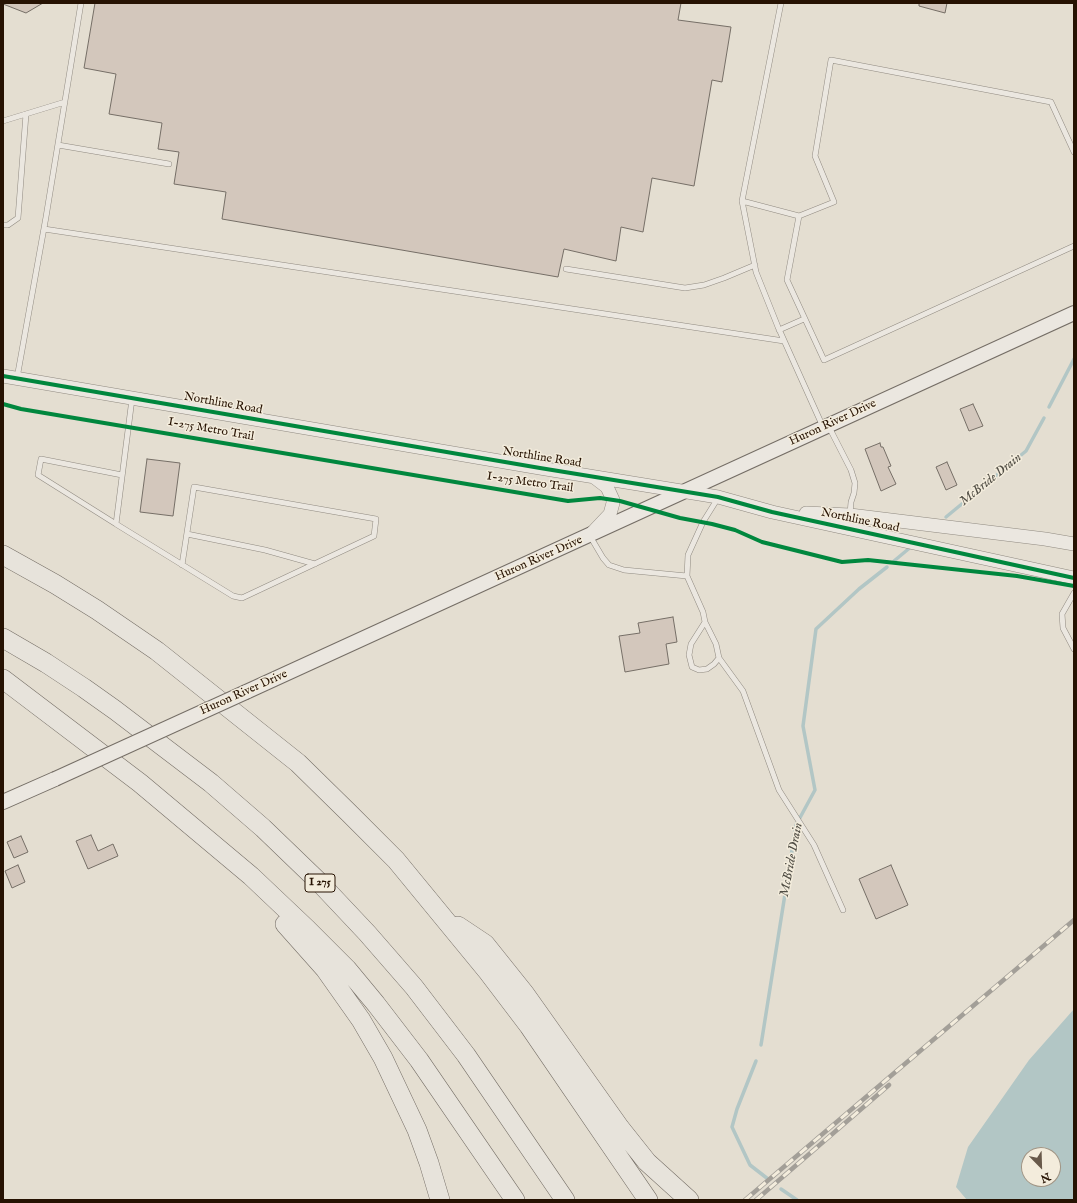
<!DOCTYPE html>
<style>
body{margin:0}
#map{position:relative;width:1077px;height:1203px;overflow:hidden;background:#e4ded1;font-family:"IM FELL English",serif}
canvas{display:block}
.frame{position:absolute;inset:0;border:4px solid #261202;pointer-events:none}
.north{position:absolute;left:1021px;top:1147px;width:40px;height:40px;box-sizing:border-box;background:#f3ecdc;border:1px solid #a19585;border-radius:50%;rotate:157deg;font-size:11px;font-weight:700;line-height:16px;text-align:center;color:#261202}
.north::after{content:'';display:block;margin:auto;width:14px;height:18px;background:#68594a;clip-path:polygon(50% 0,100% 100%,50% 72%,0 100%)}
</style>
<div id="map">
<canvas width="1077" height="1203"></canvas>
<div class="frame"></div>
<div class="north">N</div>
</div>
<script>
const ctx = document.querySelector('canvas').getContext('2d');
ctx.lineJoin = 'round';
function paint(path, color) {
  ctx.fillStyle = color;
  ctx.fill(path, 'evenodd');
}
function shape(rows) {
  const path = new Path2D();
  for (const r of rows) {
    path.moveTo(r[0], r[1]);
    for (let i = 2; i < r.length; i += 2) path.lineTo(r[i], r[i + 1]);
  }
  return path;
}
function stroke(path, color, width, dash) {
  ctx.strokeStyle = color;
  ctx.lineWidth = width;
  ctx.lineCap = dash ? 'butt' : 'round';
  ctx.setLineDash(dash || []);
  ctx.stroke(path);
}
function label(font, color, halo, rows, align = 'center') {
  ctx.font = font + ' "IM FELL English",serif';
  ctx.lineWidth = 3;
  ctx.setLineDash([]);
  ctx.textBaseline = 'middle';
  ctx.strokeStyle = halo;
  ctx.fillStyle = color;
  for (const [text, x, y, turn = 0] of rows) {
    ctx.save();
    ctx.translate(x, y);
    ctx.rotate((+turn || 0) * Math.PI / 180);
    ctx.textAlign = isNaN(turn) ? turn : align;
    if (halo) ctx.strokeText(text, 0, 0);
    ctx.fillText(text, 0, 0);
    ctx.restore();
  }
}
paint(shape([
 [1074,1009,1074,1200,967,1200,956,1187,968,1147,1029,1060],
 [1029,1155,1053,1155,1053,1179,1029,1179]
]), '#b2c6c5');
stroke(shape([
 [1049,407,1074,359],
 [946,517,1026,451,1044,418],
 [894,561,912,546],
 [761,1045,796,825,815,790,803,726,816,629,859,589,887,567],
 [756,1061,737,1109,732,1127,750,1165,768,1179],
 [781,1189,797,1200]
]), '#b2c6c5', 3.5);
const building = shape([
 [3,3,43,3,26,13,3,4,3,3],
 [95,3,681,3,678,20,731,27,722,82,712,80,694,186,652,178,643,232,621,227,616,261,564,249,558,277,222,219,226,192,174,184,179,152,158,149,162,123,109,114,116,74,84,68,95,3],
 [919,3,947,3,945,13,919,6,919,3],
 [973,404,983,426,969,431,960,409,973,404],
 [880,443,881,447,883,447,891,466,888,467,896,484,881,491,865,449,880,443],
 [147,459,180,463,173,516,140,512,147,459],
 [947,462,957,485,946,490,936,467,947,462],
 [673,617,677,642,666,644,669,664,625,672,619,636,640,633,638,623,673,617],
 [91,835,98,851,113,844,118,856,88,869,76,841,91,835],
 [21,836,28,852,14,858,7,842,21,836],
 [18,865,25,882,12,888,5,871,18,865],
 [891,865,908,905,876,919,859,879,891,865]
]);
paint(building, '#d3c7bc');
stroke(building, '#756e66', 1);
const service = shape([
 [781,3,742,201,756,272,778,327,823,427],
 [3,121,65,102],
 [58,145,169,164],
 [1074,152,1051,102,831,60,815,156,834,202,799,216,787,280,824,360,1074,246],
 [742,201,799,216],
 [3,225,8,225,18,218,26,114],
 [44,229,784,341],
 [566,269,685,288,704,285,724,278,755,265],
 [779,330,804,319],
 [17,378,46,217,81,3],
 [132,399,116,524,233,596,242,598,374,536,376,519,194,487,182,565],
 [829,427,851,470,855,483,854,493,851,502,850,514],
 [116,524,38,475,41,459,122,475],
 [187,534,265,550,315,564],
 [590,536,603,558,609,565,624,570,687,576],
 [1074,593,1062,614,1063,628,1074,649],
 [705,622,716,644,719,658,714,664,707,669,699,670,692,667,689,655,691,644,705,622,703,612,687,576,688,555,703,522,718,498],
 [719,658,743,691,779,790,814,845,843,910]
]);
const tertiary = shape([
 [3,376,540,468,718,497,772,512,1074,578],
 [806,513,850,515,1045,539,1074,544],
 [593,532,610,514,613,503,613,500,607,487,594,477]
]);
const secondary = shape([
 [246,692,1074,313],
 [3,802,55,779]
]);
const motorway = shape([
 [3,555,55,584,97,610,157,651,298,763,350,814,396,860,488,972,529,1026,648,1200],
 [3,638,46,663,84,688,115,710,211,783,263,828,318,881,367,933,414,987,466,1055,565,1200],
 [3,679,140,783,251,876,308,930,347,969,376,1004,419,1060,515,1200],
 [285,924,325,969,361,1020,383,1058,417,1130,429,1163,440,1200],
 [458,926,485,944,525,994,620,1128,647,1162,689,1200]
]);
stroke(service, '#908a81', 6);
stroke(tertiary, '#908a81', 14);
stroke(secondary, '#756e66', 16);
stroke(motorway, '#756e66', 20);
stroke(service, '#ebe7e0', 5);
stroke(tertiary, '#ebe7e0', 13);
stroke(secondary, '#ebe7e0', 14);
stroke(motorway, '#e7e3db', 19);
const rail = shape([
 [745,1200,1074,920],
 [756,1200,889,1085]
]);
stroke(rail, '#a39f98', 4.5);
stroke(rail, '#f3ecdc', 3, [9]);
const secondaryBridge = shape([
 [55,779,246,692]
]);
stroke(secondaryBridge, '#756e66', 16, []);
stroke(secondaryBridge, '#ebe7e0', 14);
stroke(shape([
 [3,376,540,468,718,497,772,512,1074,578],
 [3,404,21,409,568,501,600,498,620,501,680,518,712,524,735,530,762,542,842,562,868,560,1017,576,1074,586]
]), '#00873e', 4);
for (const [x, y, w] of [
 [320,883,30]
]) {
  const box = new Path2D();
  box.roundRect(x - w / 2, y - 9, w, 18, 3);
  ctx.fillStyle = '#f3ecdc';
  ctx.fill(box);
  stroke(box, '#261202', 1);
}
label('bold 11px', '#261202', null, [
 ["I 275",320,883]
]);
label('12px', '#261202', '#f3ecdc', [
 ["Northline Road",223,404,10],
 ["Huron River Drive",833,423,-25],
 ["I-275 Metro Trail",211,430,10],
 ["Northline Road",542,458,9],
 ["I-275 Metro Trail",530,483,8],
 ["Northline Road",860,521,12],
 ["Huron River Drive",539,559,-24],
 ["Huron River Drive",244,693,-24]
]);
label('italic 13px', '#504d44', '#f3ecdc', [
 ["McBride Drain",991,480,-39],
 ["McBride Drain",792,860,-79]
]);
</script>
